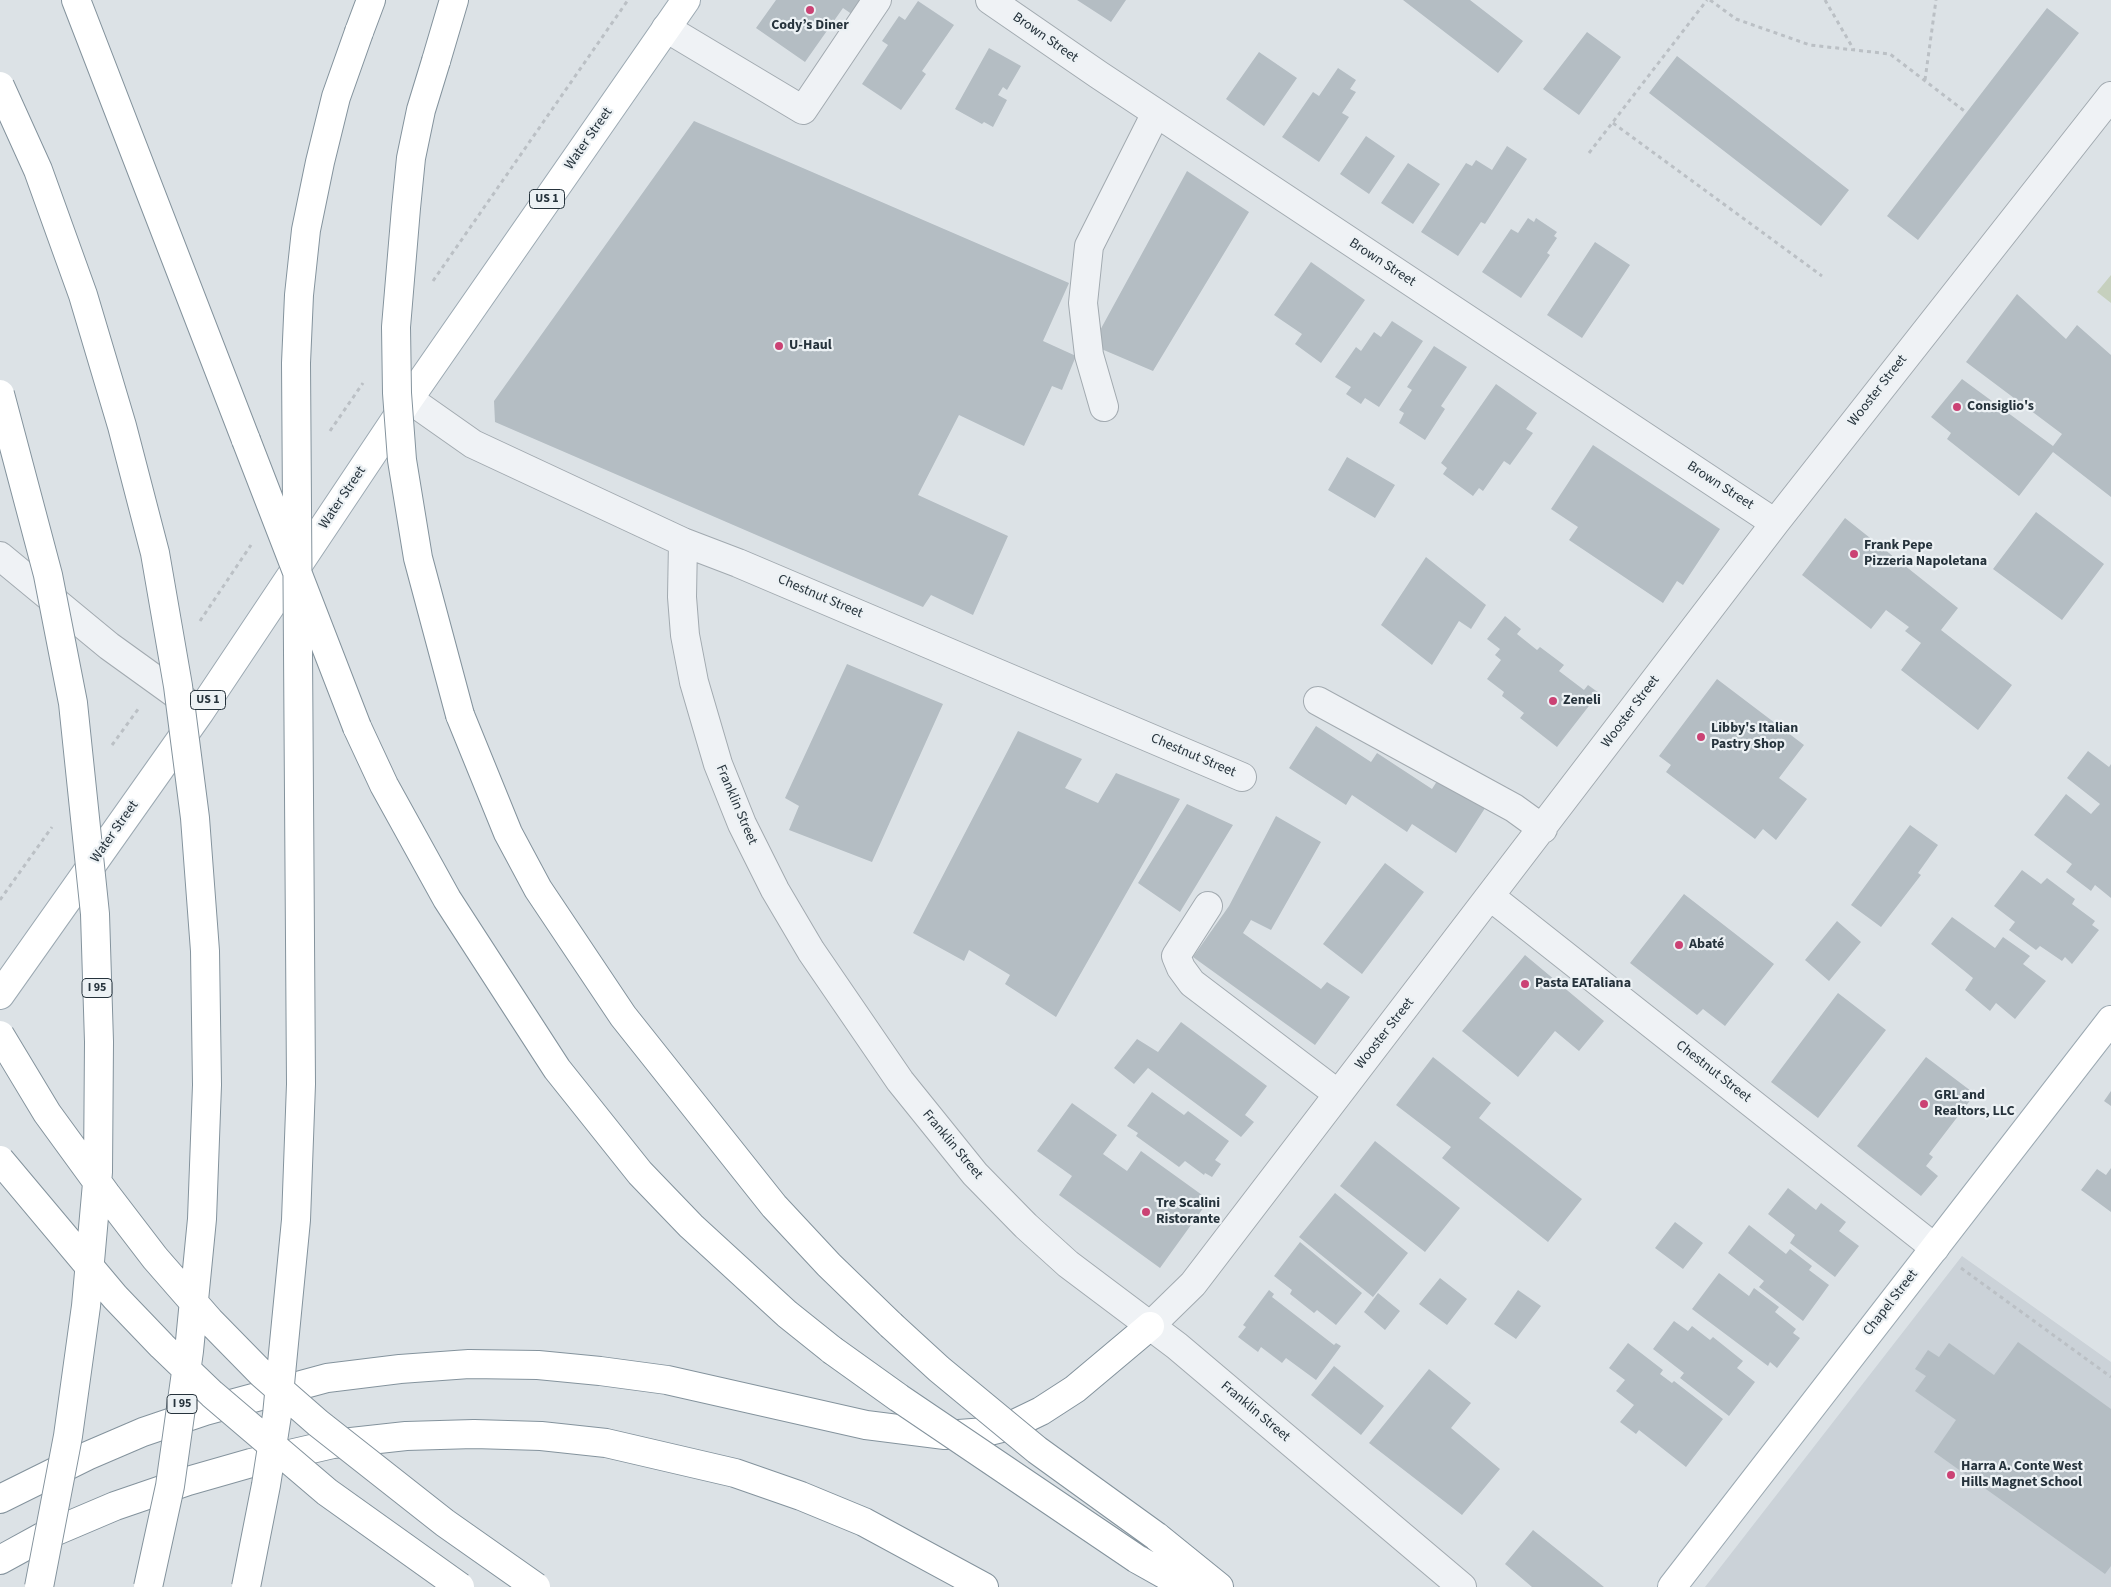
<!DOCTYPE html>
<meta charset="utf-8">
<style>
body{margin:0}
canvas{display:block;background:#dce2e6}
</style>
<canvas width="2111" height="1587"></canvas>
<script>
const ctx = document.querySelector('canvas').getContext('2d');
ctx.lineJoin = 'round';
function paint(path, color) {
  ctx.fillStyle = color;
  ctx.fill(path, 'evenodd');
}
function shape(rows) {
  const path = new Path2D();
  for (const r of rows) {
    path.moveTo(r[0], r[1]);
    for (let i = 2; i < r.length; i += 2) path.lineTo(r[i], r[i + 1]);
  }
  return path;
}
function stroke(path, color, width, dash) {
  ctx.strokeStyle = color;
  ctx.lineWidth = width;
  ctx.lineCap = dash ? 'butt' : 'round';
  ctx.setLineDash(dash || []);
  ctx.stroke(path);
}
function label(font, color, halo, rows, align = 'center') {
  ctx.font = font + ' "Source Sans 3",sans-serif';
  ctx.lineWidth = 4.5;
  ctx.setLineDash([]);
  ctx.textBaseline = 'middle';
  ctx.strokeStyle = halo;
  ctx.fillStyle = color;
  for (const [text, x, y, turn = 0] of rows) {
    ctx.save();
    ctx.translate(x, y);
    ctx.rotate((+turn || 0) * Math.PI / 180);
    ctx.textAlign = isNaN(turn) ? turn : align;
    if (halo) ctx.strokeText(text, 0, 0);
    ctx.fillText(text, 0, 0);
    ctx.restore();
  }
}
paint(shape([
 [1962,1256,2111,1362,2111,1587,1705,1587]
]), '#cbd2d8');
paint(shape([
 [2111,275,2111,303,2097,292]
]), '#c6d0be');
paint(shape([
 [776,0,860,0,862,2,853,15,843,8,805,62,756,28],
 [1077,0,1126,0,1111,22],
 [1403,0,1470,0,1523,41,1498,73],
 [918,1,954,25,922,71,926,74,901,110,862,84,888,45,882,41,899,16,905,20],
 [2047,8,2079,33,1918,240,1887,216],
 [1587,32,1621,57,1579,115,1543,89],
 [989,48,1021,66,1007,90,1003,87,998,95,1007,100,993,127,984,122,982,124,955,109],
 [1259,52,1297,78,1264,126,1226,99],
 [1677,56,1849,190,1821,226,1649,93],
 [1338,68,1356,80,1350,89,1356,92,1342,113,1349,117,1319,162,1282,137,1313,92,1319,96],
 [694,121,1069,283,1043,341,1076,356,1062,390,1052,386,1024,446,959,415,918,495,1008,536,973,615,931,595,923,607,495,422,494,401],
 [1366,136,1395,156,1369,194,1340,174],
 [1507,146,1527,159,1485,224,1481,222,1458,256,1421,232,1466,163,1472,166,1476,160,1492,170],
 [1408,163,1440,184,1413,224,1381,203],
 [1187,171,1249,212,1153,371,1092,345],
 [1528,218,1534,222,1536,218,1557,232,1554,236,1557,238,1547,253,1550,255,1521,298,1482,272,1511,229,1518,233],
 [1595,242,1630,265,1582,338,1547,315],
 [1311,262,1365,300,1321,363,1295,344,1302,334,1274,315],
 [2017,294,2066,339,2077,325,2111,355,2111,497,2053,452,2019,496,1947,439,1951,433,1931,417,1962,379,2053,446,2062,434,1966,362],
 [1392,321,1423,341,1379,407,1365,398,1361,404,1346,394,1351,387,1335,377,1356,347,1361,351,1374,332,1381,337],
 [1434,346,1467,367,1441,406,1445,409,1425,440,1399,423,1404,413,1399,410,1412,390,1407,387],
 [1496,384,1537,413,1526,429,1533,433,1510,465,1504,461,1483,491,1479,488,1473,496,1443,474,1447,468,1441,463],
 [1593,445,1720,529,1683,585,1677,581,1663,603,1569,540,1578,527,1551,509],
 [1347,457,1395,485,1375,518,1328,490],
 [2036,512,2104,564,2062,620,1993,569],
 [1845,518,1958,608,1941,630,2012,685,1978,730,1901,670,1921,643,1905,631,1909,627,1886,610,1871,629,1802,575],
 [1426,557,1486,605,1471,629,1459,621,1432,665,1381,625],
 [1505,616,1521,629,1517,634,1537,650,1540,647,1564,665,1559,671,1584,690,1588,685,1599,693,1557,747,1520,718,1524,713,1502,696,1504,692,1487,679,1501,660,1495,655,1500,649,1487,639],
 [847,664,943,704,872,862,789,830,799,806,785,798],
 [1717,679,1804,745,1779,778,1807,799,1776,840,1763,829,1755,839,1666,772,1671,765,1659,756],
 [1316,726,1371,762,1377,753,1432,789,1441,775,1487,805,1456,853,1412,824,1407,832,1352,795,1346,805,1289,768],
 [1018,731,1082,759,1065,788,1098,803,1116,773,1180,799,1056,1017,1005,984,1010,975,969,950,964,961,913,933],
 [2088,751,2109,767,2111,764,2111,898,2095,885,2091,891,2066,872,2072,864,2034,835,2066,794,2091,814,2100,804,2067,778],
 [1187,804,1233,825,1180,912,1138,883],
 [1276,816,1321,842,1271,930,1251,920,1243,933,1321,989,1327,982,1350,997,1315,1045,1193,957,1229,906],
 [1910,825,1938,845,1918,873,1921,875,1881,927,1851,905],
 [1385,863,1424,892,1362,974,1323,944],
 [2022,870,2041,884,2047,878,2075,899,2072,904,2095,921,2092,925,2099,930,2072,964,2065,957,2062,961,2040,946,2036,950,2009,930,2015,922,1994,906],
 [1684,894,1774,964,1725,1026,1703,1009,1697,1015,1630,963],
 [1952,917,1995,948,2003,937,2030,956,2023,964,2046,981,2015,1019,1996,1003,1990,1011,1965,990,1973,978,1931,944],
 [1837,921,1861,942,1829,981,1805,960],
 [1525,955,1604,1021,1579,1051,1555,1031,1518,1077,1462,1031],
 [1838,993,1886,1030,1818,1118,1771,1082],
 [1181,1022,1267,1086,1245,1115,1254,1122,1241,1137,1148,1068,1134,1084,1114,1068,1137,1039,1158,1052],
 [1433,1057,1491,1103,1479,1118,1582,1199,1548,1242,1442,1158,1451,1147,1396,1105],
 [1926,1057,1975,1094,1929,1154,1933,1157,1926,1166,1938,1176,1921,1196,1857,1146],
 [2111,1091,2111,1106,2104,1101],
 [1152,1092,1184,1115,1188,1111,1229,1141,1215,1160,1221,1164,1212,1177,1205,1173,1204,1175,1185,1161,1179,1167,1136,1136,1138,1133,1127,1126],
 [1072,1103,1117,1135,1103,1154,1127,1171,1141,1151,1209,1200,1160,1268,1059,1195,1072,1176,1037,1151],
 [1375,1141,1460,1208,1425,1252,1340,1186],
 [2111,1168,2111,1212,2081,1190,2097,1169,2106,1175],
 [1788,1188,1816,1210,1821,1203,1846,1222,1839,1231,1859,1246,1835,1277,1790,1243,1795,1235,1768,1214],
 [1335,1193,1408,1253,1373,1297,1299,1237],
 [1675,1222,1703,1243,1683,1269,1655,1248],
 [1749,1225,1786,1254,1790,1249,1812,1266,1809,1270,1829,1285,1803,1321,1759,1287,1764,1281,1728,1253],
 [1300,1242,1362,1293,1336,1325,1317,1310,1314,1313,1290,1294,1292,1290,1274,1276],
 [1719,1273,1749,1296,1754,1288,1779,1307,1775,1312,1796,1329,1793,1333,1800,1338,1777,1368,1770,1362,1768,1366,1692,1309],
 [1440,1278,1467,1299,1447,1325,1419,1304],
 [1269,1290,1274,1294,1272,1297,1334,1345,1336,1343,1341,1346,1316,1380,1286,1358,1282,1363,1261,1347,1258,1352,1238,1337,1246,1327,1243,1325],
 [1518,1290,1541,1306,1516,1339,1494,1324],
 [1378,1293,1400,1311,1385,1330,1364,1312],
 [1674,1321,1688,1331,1692,1326,1710,1340,1713,1337,1743,1361,1737,1368,1755,1382,1729,1416,1680,1378,1684,1373,1653,1349],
 [2018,1342,2111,1409,2111,1566,2105,1574,1934,1452,1956,1420,1915,1391,1926,1376,1915,1369,1928,1350,1939,1357,1949,1343,1994,1375],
 [1628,1343,1663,1370,1660,1374,1672,1383,1674,1381,1723,1419,1686,1467,1639,1430,1636,1434,1620,1422,1634,1405,1616,1391,1625,1380,1609,1368],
 [1334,1366,1384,1406,1361,1435,1311,1395],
 [1429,1369,1471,1403,1451,1428,1500,1469,1462,1515,1369,1443],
 [1533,1530,1604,1587,1532,1587,1505,1564]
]), '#b4bdc3');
const minor = shape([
 [990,0,1099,75,1775,523],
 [666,28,803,110,877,0],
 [409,399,473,444,683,542,738,563,1242,777],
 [1104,407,1089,355,1083,303,1089,246,1156,113],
 [683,542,682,597,685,635,694,682,718,764,742,824,775,890,811,951,900,1081,975,1174,1026,1226,1068,1264,1177,1346,1462,1587],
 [0,556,109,646,195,708],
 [1318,701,1514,808,1543,829],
 [1491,897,1935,1248],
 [1208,906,1176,956,1181,968,1192,983,1338,1094],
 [1150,1326,1193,1284,1775,523,2111,96]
]);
const major = shape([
 [0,995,200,712,409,399,686,0],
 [1672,1587,2111,1020]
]);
const highway = shape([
 [76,0,246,440],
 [359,32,371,0],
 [436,61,454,0],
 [460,715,508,833,538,889,623,1016,774,1206,829,1265,891,1325],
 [357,727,384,785,447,899,557,1069,640,1173,691,1226,787,1314,832,1350],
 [0,1499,87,1456,143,1432,205,1411,327,1378,400,1369,469,1364,538,1365,600,1371,667,1380,866,1425,945,1435,986,1432,1010,1426,1041,1411,1075,1389,1150,1326],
 [1156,1536,1219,1587],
 [1137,1559,1187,1587],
 [0,1560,42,1537,115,1506,188,1481,251,1463,333,1444,406,1436,474,1434,541,1436,606,1443,735,1473,801,1496,864,1522,984,1587]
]);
stroke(minor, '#a2aab0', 30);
stroke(major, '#9ca9b2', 30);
stroke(highway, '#84939d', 30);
stroke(shape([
 [1710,0,1736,19,1810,45,1890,54,1967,113],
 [1825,0,1854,50],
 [1925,80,1936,0],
 [1613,123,1822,276],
 [1589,153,1707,0],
 [433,281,628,0],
 [330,431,363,383],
 [200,621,251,545],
 [112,745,139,708],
 [0,900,52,827],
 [1961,1268,2111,1377]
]), '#bbc0c5', 3, [4, 4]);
stroke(minor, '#eff2f5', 28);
stroke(major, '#fff', 28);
stroke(highway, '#fff', 28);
const highwayBridge = shape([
 [436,61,421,110,411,158,406,208,396,327,397,393,402,460,418,558,460,715],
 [0,86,38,170,83,295,122,426,155,553,178,686,195,818,205,951,207,1085,202,1219,189,1351,170,1486,148,1587],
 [0,394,48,575,73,703,95,914,99,1042,98,1172,86,1306,68,1436,39,1587],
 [246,440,357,727],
 [0,1035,47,1113,106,1194,155,1258,210,1321,262,1374,318,1423,445,1523,536,1587],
 [0,1160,115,1297,162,1346,212,1394,327,1492,460,1587],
 [891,1325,939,1369,1037,1450,1156,1536],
 [832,1350,899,1398,1137,1559],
 [246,1587,266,1485,277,1415,296,1220,301,1084,296,363,299,295,306,230,320,162,336,97,359,32]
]);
stroke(highwayBridge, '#84939d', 30, []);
stroke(highwayBridge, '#fff', 28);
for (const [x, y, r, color] of [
 [810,10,5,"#cb4274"],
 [779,346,5,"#cb4274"],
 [1957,407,5,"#cb4274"],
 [1854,554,5,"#cb4274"],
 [1553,701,5,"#cb4274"],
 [1701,737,5,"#cb4274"],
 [1679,945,5,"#cb4274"],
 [1525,984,5,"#cb4274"],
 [1924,1104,5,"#cb4274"],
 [1146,1212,5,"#cb4274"],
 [1951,1475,5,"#cb4274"]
]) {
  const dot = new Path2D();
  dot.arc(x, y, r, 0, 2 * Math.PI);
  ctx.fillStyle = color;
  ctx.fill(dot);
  stroke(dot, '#ecf1f4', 2);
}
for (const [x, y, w] of [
 [547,199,35],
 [208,700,35],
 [97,988,30],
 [182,1404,30]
]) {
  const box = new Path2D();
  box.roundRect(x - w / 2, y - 9.5, w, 19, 4);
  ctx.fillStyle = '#ecf1f4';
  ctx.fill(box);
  stroke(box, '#26333c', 1);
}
label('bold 12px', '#26333c', null, [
 ["US 1",547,199],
 ["US 1",208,700],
 ["I 95",97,988],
 ["I 95",182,1404]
]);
label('bold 14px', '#26333c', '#ecf1f4', [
 ["Cody’s Diner",810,26,"center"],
 ["U-Haul",789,346],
 ["Consiglio's",1967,407],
 ["Frank Pepe",1864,546],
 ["Pizzeria Napoletana",1864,562],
 ["Zeneli",1563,701],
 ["Libby's Italian",1711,729],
 ["Pastry Shop",1711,745],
 ["Abaté",1689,945],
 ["Pasta EATaliana",1535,984],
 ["GRL and",1934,1096],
 ["Realtors, LLC",1934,1112],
 ["Tre Scalini",1156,1204],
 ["Ristorante",1156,1220],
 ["Harra A. Conte West",1961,1467],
 ["Hills Magnet School",1961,1483]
], 'left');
label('14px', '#26333c', '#ecf1f4', [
 ["Brown Street",1045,38,35],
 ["Water Street",589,139,-55],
 ["Brown Street",1382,263,33],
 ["Wooster Street",1878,391,-52],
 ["Brown Street",1720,486,33],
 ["Water Street",343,498,-56],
 ["Chestnut Street",820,597,23],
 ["Wooster Street",1631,712,-53],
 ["Chestnut Street",1193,756,23],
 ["Franklin Street",736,805,67],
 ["Water Street",115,832,-55],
 ["Wooster Street",1385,1034,-52],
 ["Chestnut Street",1713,1072,38],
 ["Franklin Street",952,1145,50],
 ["Chapel Street",1891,1303,-52],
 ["Franklin Street",1255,1412,40]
]);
</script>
